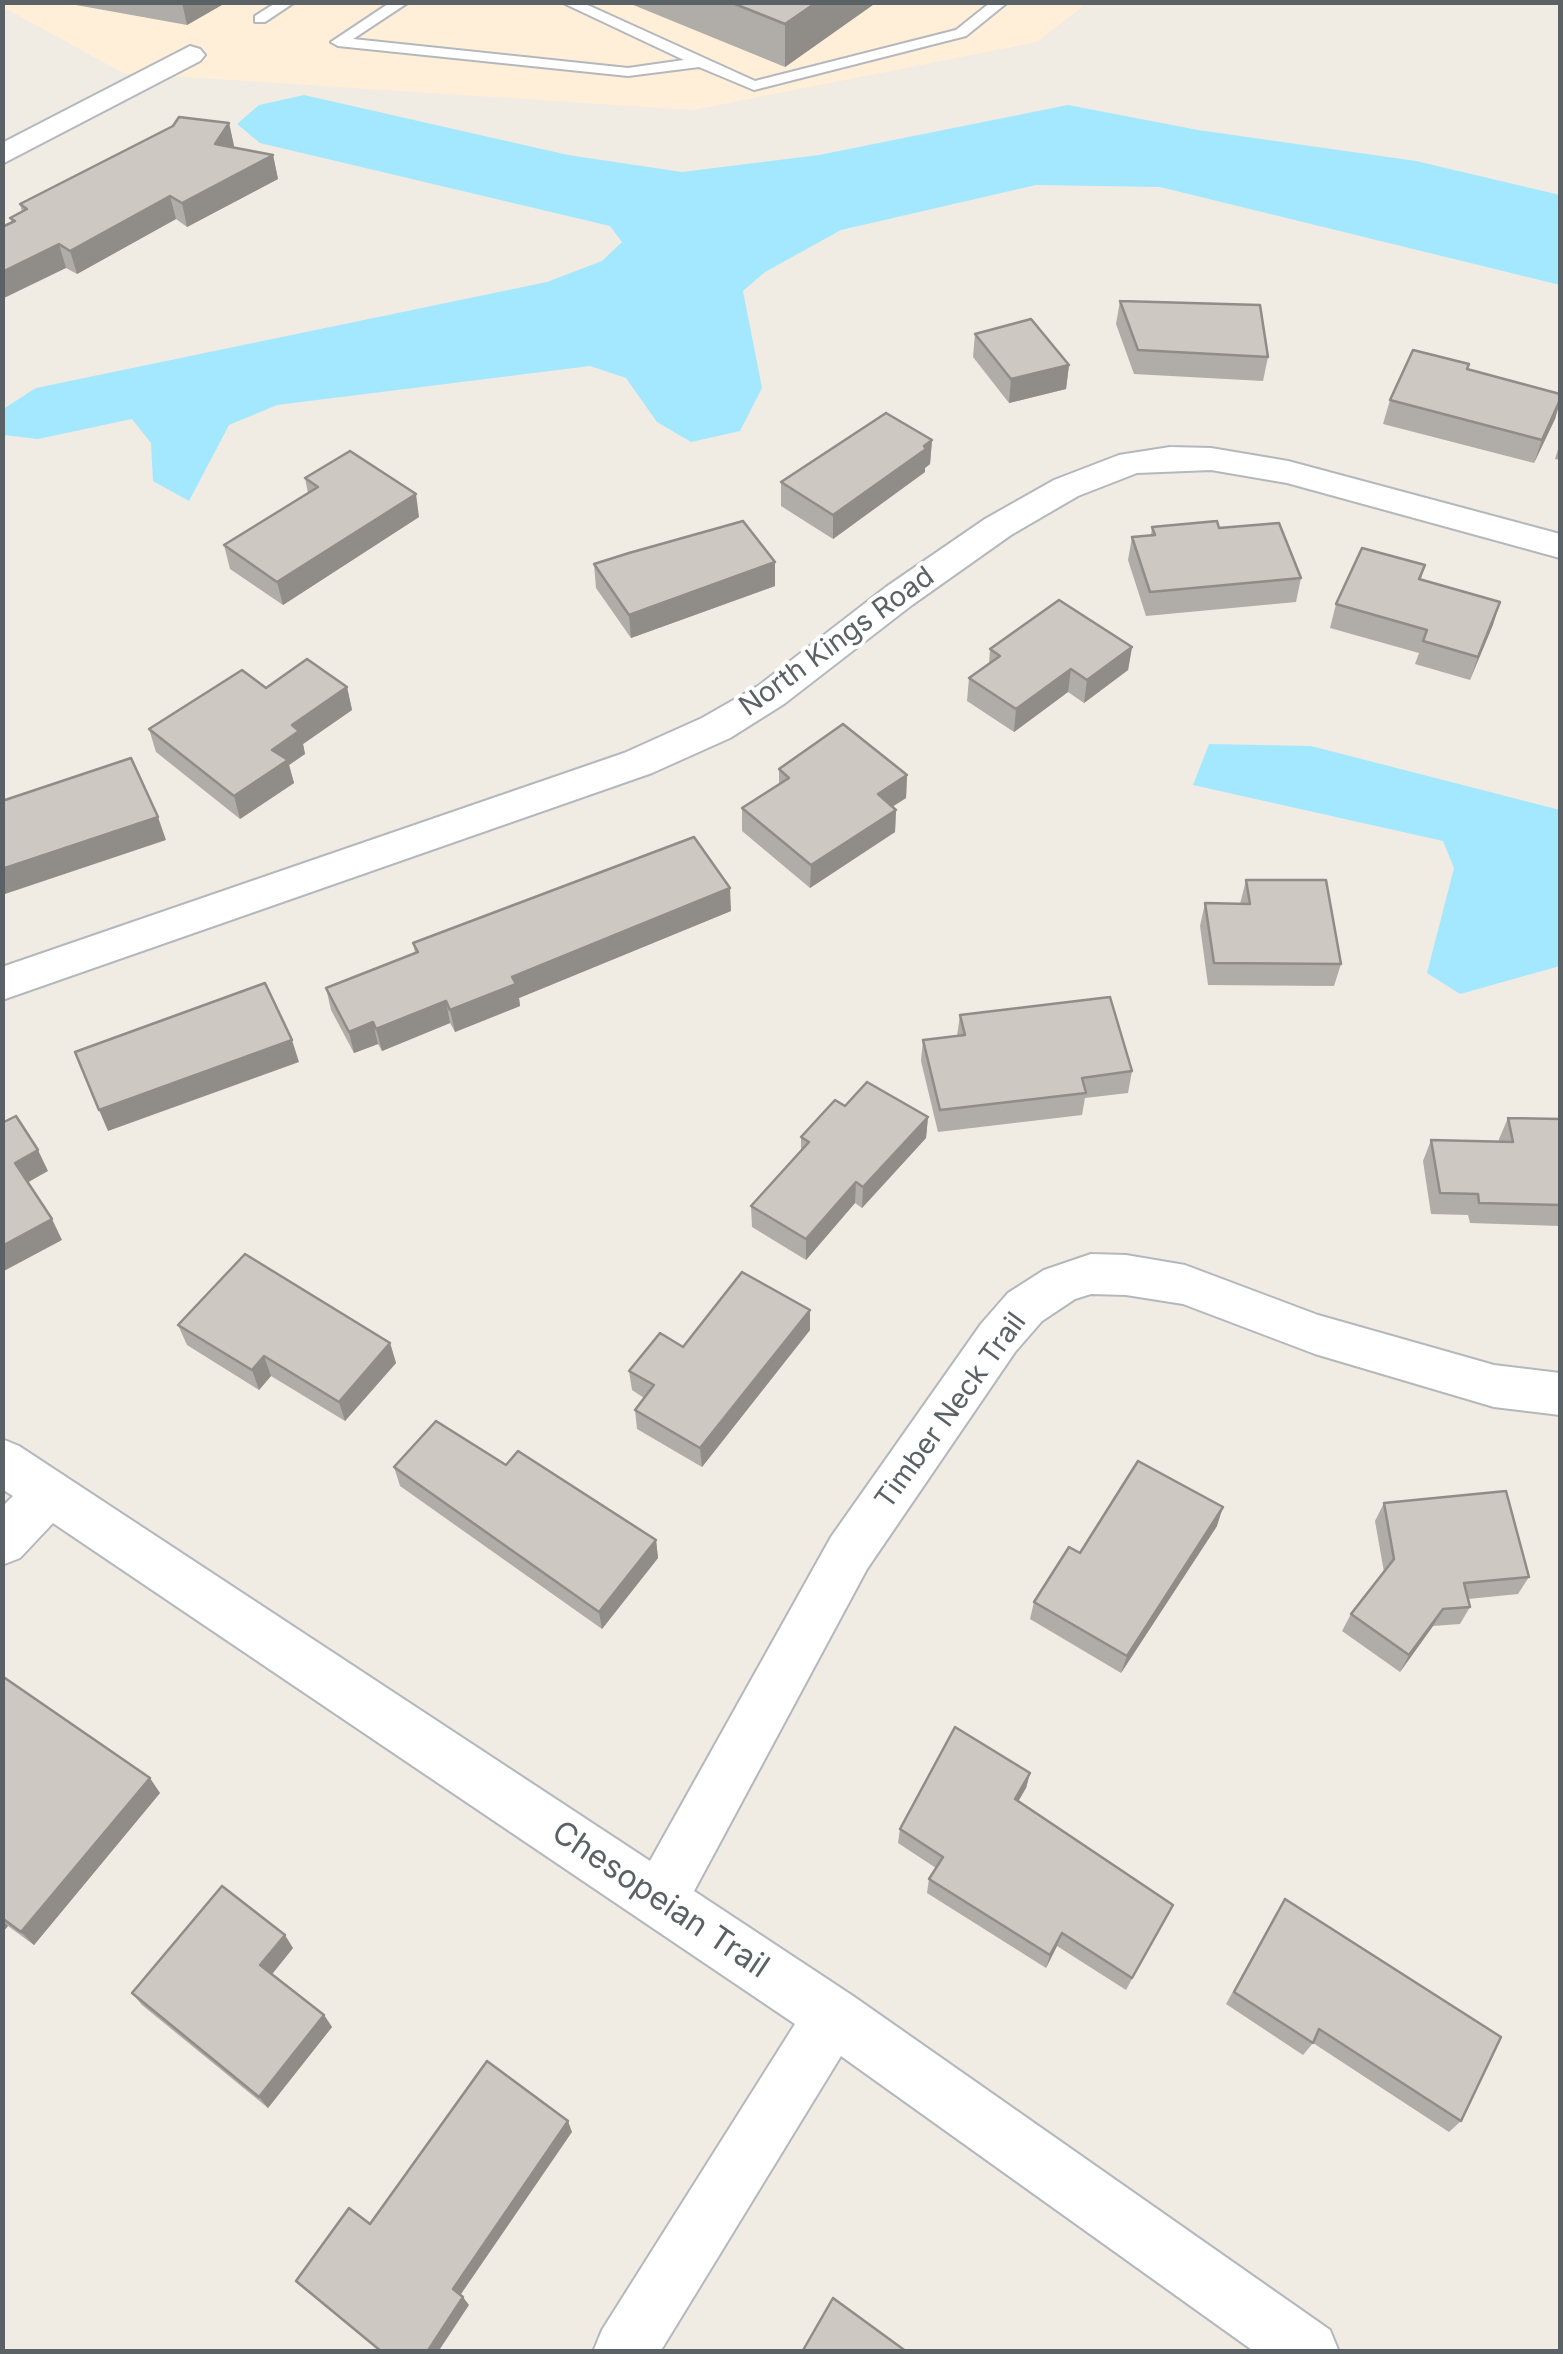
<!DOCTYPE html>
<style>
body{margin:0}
#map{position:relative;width:1563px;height:2354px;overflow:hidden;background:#f0ebe3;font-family:Inter,sans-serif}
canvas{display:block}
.frame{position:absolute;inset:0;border:5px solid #5b6266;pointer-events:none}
</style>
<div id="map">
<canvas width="1563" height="2354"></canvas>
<div class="frame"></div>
</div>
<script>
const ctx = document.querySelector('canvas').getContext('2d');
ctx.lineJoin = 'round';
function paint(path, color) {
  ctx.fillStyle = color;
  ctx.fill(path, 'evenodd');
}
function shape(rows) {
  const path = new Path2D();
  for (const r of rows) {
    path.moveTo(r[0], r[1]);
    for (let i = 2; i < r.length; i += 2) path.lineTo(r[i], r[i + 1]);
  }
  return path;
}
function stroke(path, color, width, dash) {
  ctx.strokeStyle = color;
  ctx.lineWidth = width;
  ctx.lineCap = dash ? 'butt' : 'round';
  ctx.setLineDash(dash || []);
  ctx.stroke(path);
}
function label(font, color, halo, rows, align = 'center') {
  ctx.font = font + ' Inter,sans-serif';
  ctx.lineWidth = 8;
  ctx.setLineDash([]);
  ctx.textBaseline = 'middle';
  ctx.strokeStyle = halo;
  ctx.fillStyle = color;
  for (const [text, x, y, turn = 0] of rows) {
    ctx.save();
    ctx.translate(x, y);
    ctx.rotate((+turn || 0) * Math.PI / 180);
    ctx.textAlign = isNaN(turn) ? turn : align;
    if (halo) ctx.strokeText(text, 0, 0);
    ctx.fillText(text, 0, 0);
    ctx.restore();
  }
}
paint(shape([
 [3,2,1087,3,1037,42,693,110,123,73,3,7]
]), '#ffefd9');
paint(shape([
 [304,95,568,155,682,172,819,155,1068,105,1198,130,1416,161,1560,195,1560,285,1160,187,1036,185,841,230,765,272,743,291,762,388,740,431,691,442,657,422,626,378,590,366,277,405,229,425,189,501,153,481,151,443,132,419,38,439,4,435,3,409,36,388,547,282,602,261,622,242,610,226,260,143,237,124,259,105],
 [1209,744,1311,746,1560,810,1560,966,1460,994,1427,973,1454,868,1443,841,1193,785]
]), '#a4e8ff');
const lane = shape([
 [277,2,295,2,265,22,255,22,255,16,277,2],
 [391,2,409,2,353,39,628,68,684,60,561,2,581,2,755,81,956,30,991,2,1008,2,966,36,754,90,699,67,628,76,338,46,331,42,391,2]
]);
const street = shape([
 [190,46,200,49,205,55,200,61,2,164,2,143,190,46],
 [1170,447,1211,448,1288,461,1560,534,1560,558,1287,483,1211,470,1137,473,1078,496,1011,535,912,605,784,704,730,738,652,773,2,1000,2,967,624,753,702,718,758,686,886,587,985,519,1054,480,1119,455,1170,447],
 [1091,1254,1126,1255,1185,1265,1318,1315,1494,1365,1560,1373,1560,1415,1494,1407,1315,1354,1183,1304,1126,1295,1091,1294,1075,1299,1042,1321,1015,1352,867,1569,694,1891,853,1996,1330,2330,1339,2352,1255,2352,841,2056,660,2352,593,2352,602,2330,795,2024,53,1523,20,1558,2,1565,2,1507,13,1496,2,1489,2,1439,19,1446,650,1861,831,1537,981,1324,1008,1293,1044,1270,1091,1254]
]);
stroke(lane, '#b4b8bc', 4);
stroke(street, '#b4b8bc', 4);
paint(lane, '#fff');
paint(street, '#fff');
paint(shape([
 [71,2,227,2,187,25,76,5],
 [626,2,877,2,785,67],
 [229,123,234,146,233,148,273,155,278,179,187,227,176,219,77,274,66,268,12,223,10,218,22,212,20,204],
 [1120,301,1268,357,1263,381,1134,374,1116,324],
 [975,334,1069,365,1066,389,1009,403,973,357],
 [1468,369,1560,394,1560,403,1555,419,1534,463,1383,424,1390,400],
 [932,440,930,464,925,468,925,472,833,539,781,506,781,482],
 [1560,443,1560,460,1555,459],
 [305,478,419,517,283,605,230,569,224,545,308,493],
 [1152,527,1219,528,1301,578,1296,602,1146,616,1128,560,1132,537,1151,535],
 [594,564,775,586,631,638,596,588],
 [1425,565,1421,579,1500,602,1470,680,1415,664,1419,653,1330,628,1336,604],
 [1132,647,1128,670,1084,703,1068,692,1014,732,967,701,969,678,989,664,990,649],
 [347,687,352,710,303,744,305,754,289,765,294,783,240,819,156,752,149,729,266,688],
 [779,769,907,775,906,798,892,807,896,810,895,832,810,888,742,831,742,808,779,785],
 [1246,880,1341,964,1334,986,1208,985,1200,926,1205,903,1240,904],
 [731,911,519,998,520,1006,455,1032,450,1023,382,1051,378,1044,354,1053,331,1010,326,988,415,953,413,943],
 [960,1015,1132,1071,1128,1093,1085,1098,1082,1115,938,1132,921,1061,923,1040,957,1036],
 [845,1106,928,1117,926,1138,862,1208,855,1203,806,1260,752,1227,751,1206,801,1150,801,1137],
 [1508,1118,1560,1119,1560,1226,1470,1223,1468,1215,1431,1214,1423,1161,1431,1140,1499,1142,1499,1139],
 [810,1310,810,1330,702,1467,637,1429,635,1410,644,1398,632,1390,629,1371,683,1347],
 [178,1325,390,1343,396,1363,345,1421,271,1376,259,1390,187,1345],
 [506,1465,656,1540,658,1558,602,1629,400,1486,394,1467],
 [1384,1503,1529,1577,1518,1594,1468,1599,1470,1607,1460,1624,1433,1626,1400,1672,1342,1631,1351,1614,1384,1572,1375,1521],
 [1217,1526,1121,1673,1030,1619,1034,1602,1080,1553],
 [2,1676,160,1793,34,1945,8,1926,2,1933],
 [1030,1773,1026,1788,1018,1801,1173,1905,1126,1990,1057,1946,1046,1968,927,1893,929,1879,936,1868,898,1843,900,1829],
 [1276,1913,1461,2121,1449,2132,1313,2043,1303,2055,1226,2004],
 [293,1948,272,1974,324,2015,332,2027,268,2108,142,2005,132,1993]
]), '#b0aca7');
paint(shape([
 [182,2,227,2,187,25],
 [817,2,877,2,785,67,785,24],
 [229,123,234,146,220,168,215,144],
 [273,155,278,179,187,227,182,203],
 [170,196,176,219,77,274,70,251],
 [59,244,66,268,2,299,2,272],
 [1069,365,1066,389,1009,403,1011,379],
 [1560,400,1555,419,1534,463,1542,440],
 [932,440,930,464,925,468,925,472,833,539,833,515],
 [416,494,419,517,283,605,277,582],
 [775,562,775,586,631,638,629,615],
 [1500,602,1493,625,1470,680,1478,657],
 [1132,647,1128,670,1084,703,1087,680],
 [1071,669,1068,692,1014,732,1016,709],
 [347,687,352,710,303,744,305,754,289,765,294,783,240,819,234,796,292,725],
 [907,775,906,798,876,817,878,794],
 [896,810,895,832,810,888,811,865],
 [158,817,166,840,2,895,2,869],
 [730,888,731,911,519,998,520,1006,455,1032,450,1010,512,977],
 [446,1001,450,1023,382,1051,376,1029],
 [373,1022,378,1044,354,1053,349,1032],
 [292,1040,299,1062,108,1131,99,1110],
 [928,1117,926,1138,862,1208,863,1187],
 [38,1150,48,1171,25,1184,15,1163],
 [856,1182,855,1203,806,1260,806,1239],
 [52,1219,62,1240,2,1272,2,1246],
 [810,1310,810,1330,702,1467,700,1448],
 [390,1343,396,1363,345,1421,339,1402],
 [264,1356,271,1376,259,1390,252,1370],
 [1223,1507,1217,1526,1121,1673,1127,1656],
 [656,1540,658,1558,602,1629,599,1612],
 [1443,1609,1433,1626,1400,1672,1409,1655],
 [1030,1773,1026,1788,1011,1814,1015,1799],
 [150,1778,160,1793,34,1945,21,1932],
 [2,1921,8,1926,2,1933],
 [1062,1933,1057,1946,1046,1968,1050,1955],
 [285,1935,293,1948,269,1978,260,1965],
 [324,2015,332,2027,268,2108,259,2097],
 [568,2121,572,2132,459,2297,453,2289],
 [463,2297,469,2305,438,2352,427,2352]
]), '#908c88');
const building = shape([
 [730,2,817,2,785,24,730,2],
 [179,117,229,123,215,144,273,155,182,203,170,196,70,251,59,244,2,272,2,227,15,221,10,218,27,209,20,204,173,126,179,117],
 [1120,301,1260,305,1268,357,1138,350,1120,301],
 [1031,319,1069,365,1011,379,975,334,1031,319],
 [1413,350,1469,364,1467,369,1560,394,1560,400,1542,440,1390,400,1413,350],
 [886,413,932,440,924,446,926,449,833,515,781,482,886,413],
 [350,451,416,494,277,582,224,545,318,487,305,478,350,451],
 [743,521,775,562,629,615,594,564,629,553,743,521],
 [1217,521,1219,528,1279,523,1301,578,1150,592,1132,537,1155,535,1152,527,1217,521],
 [1362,548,1425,565,1419,579,1500,602,1478,657,1423,641,1427,630,1336,604,1362,548],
 [1059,600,1132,647,1087,680,1071,669,1016,709,969,678,1000,656,990,649,1059,600],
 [307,659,347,687,292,725,299,731,272,750,288,760,234,796,149,729,242,670,266,688,307,659],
 [843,724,907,775,878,794,896,810,811,865,742,808,789,778,779,769,843,724],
 [131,758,158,817,2,869,2,801,131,758],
 [694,837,730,888,512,977,516,984,450,1010,446,1001,376,1029,373,1022,349,1032,326,988,418,952,413,943,694,837],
 [1246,880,1326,880,1341,964,1214,963,1205,903,1250,904,1246,880],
 [265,983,292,1040,99,1110,75,1052,265,983],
 [1110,997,1132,1071,1082,1078,1086,1093,940,1110,923,1040,965,1035,960,1015,1110,997],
 [867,1082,928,1117,863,1187,856,1182,806,1239,751,1206,809,1142,801,1137,835,1100,845,1106,867,1082],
 [16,1116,38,1150,15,1163,52,1219,2,1246,2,1123,16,1116],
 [1508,1118,1560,1119,1560,1205,1479,1203,1478,1194,1440,1193,1431,1140,1513,1142,1508,1118],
 [245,1254,390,1343,339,1402,264,1356,252,1370,178,1325,245,1254],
 [742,1272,810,1310,700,1448,635,1410,654,1385,629,1371,660,1333,683,1347,742,1272],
 [436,1421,506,1465,518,1451,656,1540,599,1612,394,1467,436,1421],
 [1138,1461,1223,1507,1127,1656,1034,1602,1069,1547,1080,1553,1138,1461],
 [1506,1491,1529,1577,1464,1583,1470,1607,1443,1609,1409,1655,1351,1614,1394,1559,1384,1503,1506,1491],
 [2,1676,150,1778,21,1932,2,1918,2,1676],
 [955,1727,1030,1773,1015,1799,1173,1905,1132,1978,1062,1933,1050,1955,929,1879,943,1857,900,1829,955,1727],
 [222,1886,285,1935,260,1965,324,2015,259,2097,132,1993,222,1886],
 [1285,1899,1501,2037,1461,2121,1319,2029,1313,2043,1234,1992,1285,1899],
 [487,2061,568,2121,453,2289,463,2297,427,2352,382,2352,296,2281,349,2208,370,2224,487,2061],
 [833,2298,907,2352,802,2352,833,2298]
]);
paint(building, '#cdc8c2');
stroke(building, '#908c88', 2.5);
label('28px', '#5b6266', '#fff', [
 ["North Kings Road",837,642,-36],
 ["Timber Neck Trail",951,1411,-54]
]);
label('32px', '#5b6266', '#fff', [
 ["Chesopeian Trail",660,1900,34]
]);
</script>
